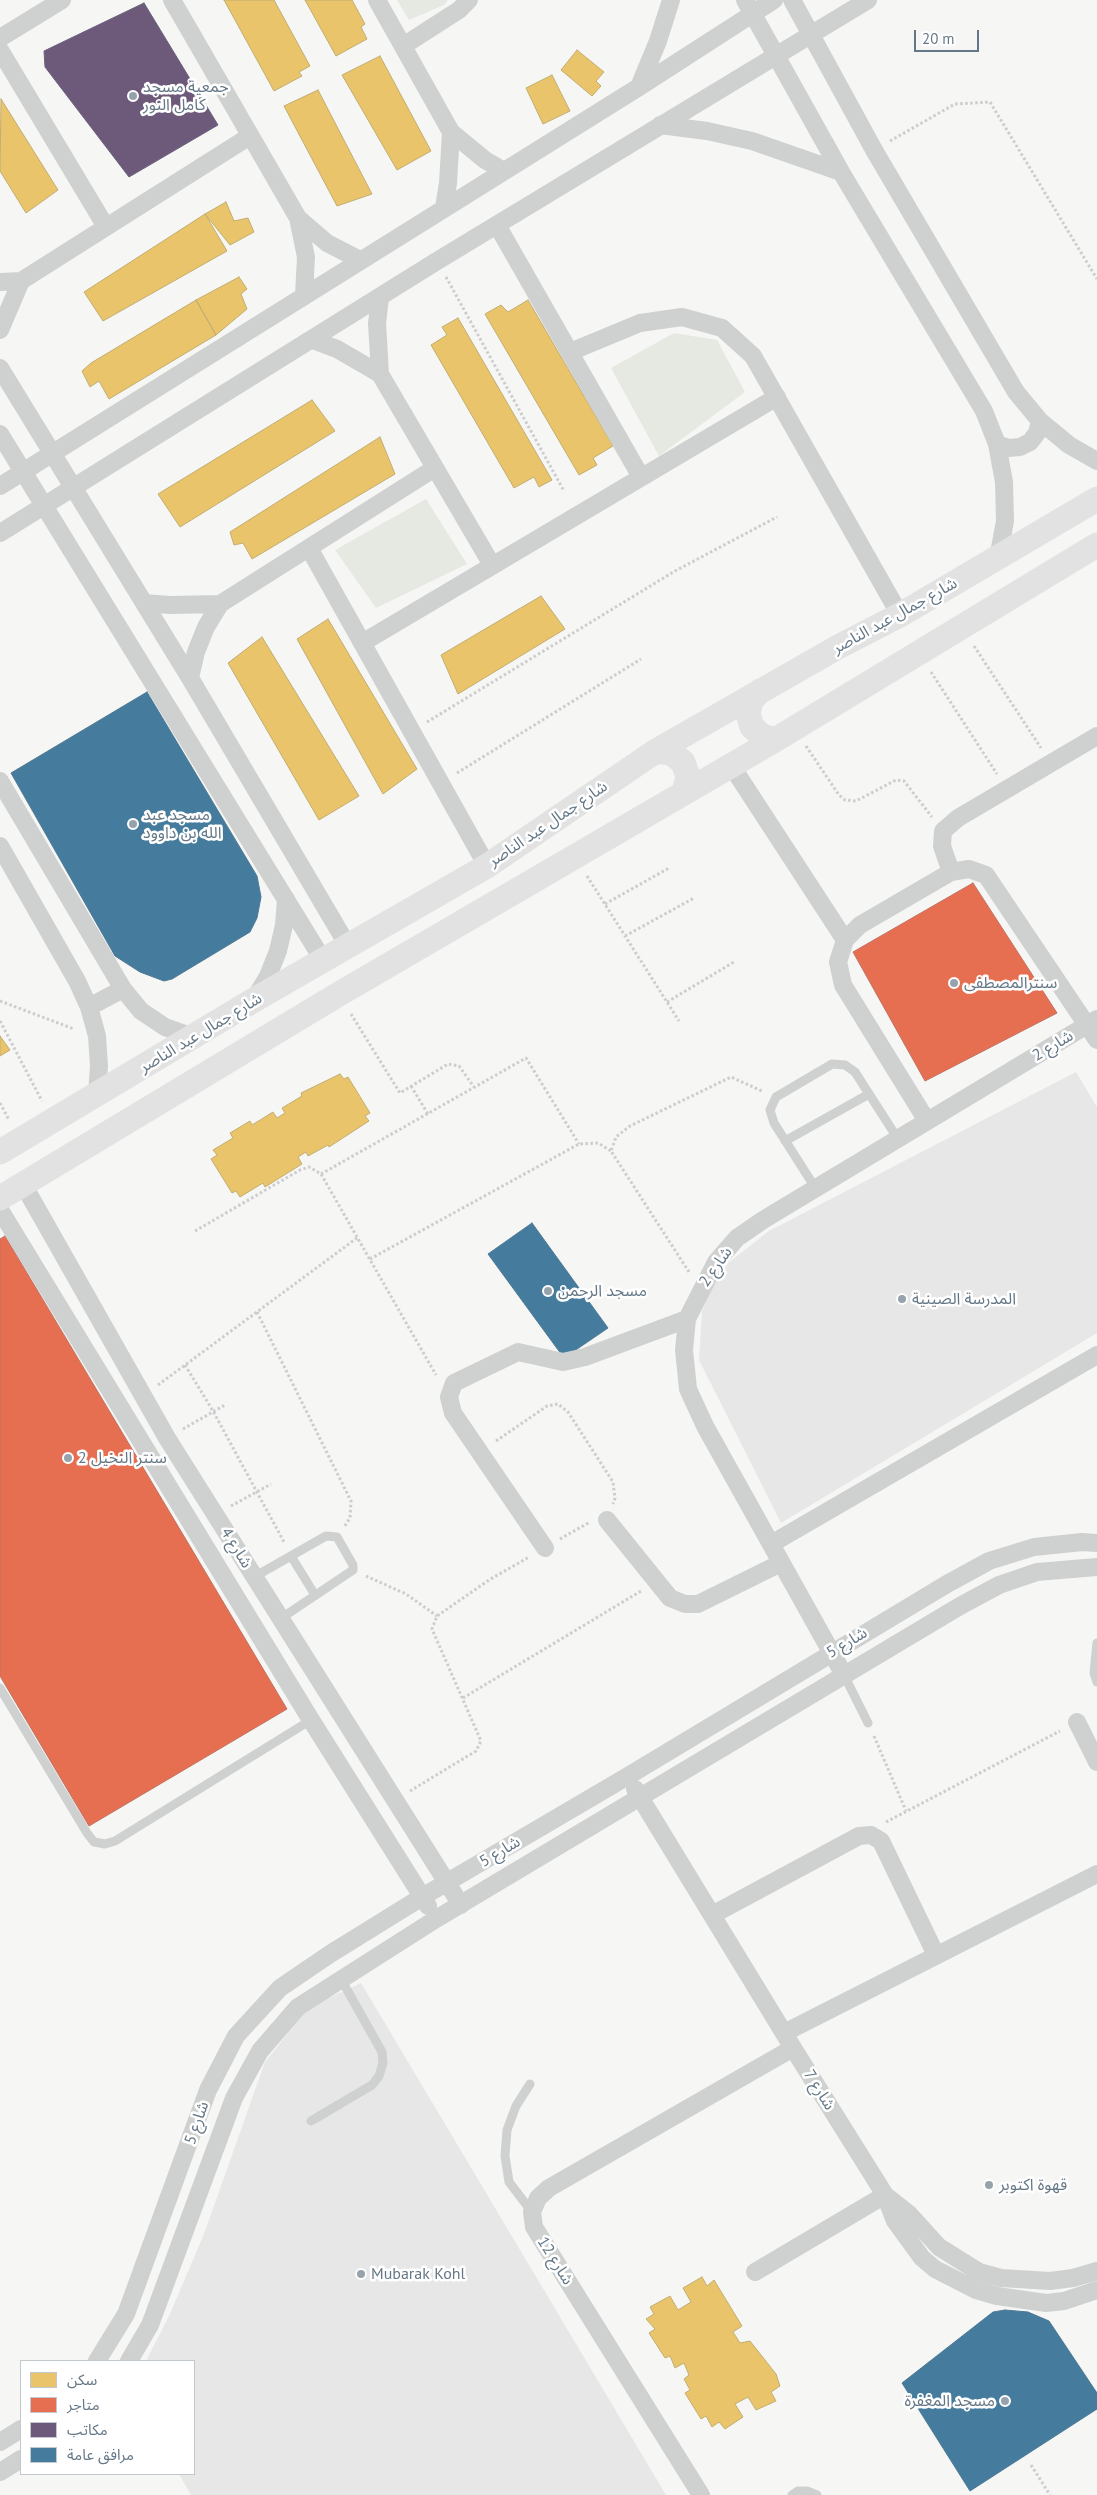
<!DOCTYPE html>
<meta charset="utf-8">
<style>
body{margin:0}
#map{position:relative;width:1097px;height:2495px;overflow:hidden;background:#f6f6f4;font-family:"PT Sans","Noto Sans Arabic",sans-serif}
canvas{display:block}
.legend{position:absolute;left:20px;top:2360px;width:175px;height:115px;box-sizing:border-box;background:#fff;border:1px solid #c1c9cf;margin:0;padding:6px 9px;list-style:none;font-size:15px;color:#647786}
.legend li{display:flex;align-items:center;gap:10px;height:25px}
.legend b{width:25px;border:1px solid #c1c9cf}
.scale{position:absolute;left:914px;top:30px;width:65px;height:22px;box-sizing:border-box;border:2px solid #647786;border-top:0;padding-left:6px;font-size:15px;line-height:18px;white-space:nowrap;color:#647786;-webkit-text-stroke:4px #fff;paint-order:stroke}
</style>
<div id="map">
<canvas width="1097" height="2495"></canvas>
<ul class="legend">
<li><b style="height:14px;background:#e9c46a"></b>سكن</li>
<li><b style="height:14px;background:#e76f51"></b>متاجر</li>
<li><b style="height:14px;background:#6d597a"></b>مكاتب</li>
<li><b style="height:14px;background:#457b9d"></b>مرافق عامة</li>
</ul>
<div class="scale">20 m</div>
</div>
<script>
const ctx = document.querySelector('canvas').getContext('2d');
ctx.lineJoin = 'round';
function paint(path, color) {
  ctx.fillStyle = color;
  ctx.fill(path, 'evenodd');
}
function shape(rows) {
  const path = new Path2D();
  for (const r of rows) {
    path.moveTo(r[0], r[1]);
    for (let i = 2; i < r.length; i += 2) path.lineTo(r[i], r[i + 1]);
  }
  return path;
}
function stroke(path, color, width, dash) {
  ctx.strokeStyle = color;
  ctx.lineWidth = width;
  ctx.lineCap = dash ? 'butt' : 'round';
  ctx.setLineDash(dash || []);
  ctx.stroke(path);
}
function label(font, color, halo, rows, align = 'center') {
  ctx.font = font + ' "PT Sans","Noto Sans Arabic",sans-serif';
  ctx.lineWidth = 5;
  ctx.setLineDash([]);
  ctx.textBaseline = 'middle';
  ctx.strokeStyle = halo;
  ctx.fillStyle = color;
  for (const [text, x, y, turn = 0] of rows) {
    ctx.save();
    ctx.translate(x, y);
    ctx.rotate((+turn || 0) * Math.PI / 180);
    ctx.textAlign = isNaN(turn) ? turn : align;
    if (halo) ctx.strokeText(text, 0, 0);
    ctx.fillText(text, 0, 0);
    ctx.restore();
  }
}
paint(shape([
 [1076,1072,1097,1107,1097,1333,781,1523,699,1360,702,1311,712,1286,728,1263,769,1231],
 [361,1983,666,2495,191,2495,179,2474,194,2474,194,2361,146,2361,170,2314,204,2234,265,2062,309,2007]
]), '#e6e7e6');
paint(shape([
 [397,0,448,0,444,5,409,20],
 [674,333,717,340,745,392,659,456,611,368],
 [426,499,467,564,376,608,335,550]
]), '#e6e9e2');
const homes = shape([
 [224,0,274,0,310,66,299,72,302,76,274,91,224,0],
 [305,0,352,0,365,24,361,27,367,39,336,56,305,0],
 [577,50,604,72,596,81,601,86,592,96,561,70,577,50],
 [380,56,431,151,397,170,342,75,380,56],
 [552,75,570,111,543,124,526,88,552,75],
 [318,90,372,194,337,206,284,106,318,90],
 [1,99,58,190,26,213,0,171,1,99],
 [226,202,234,221,248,218,254,232,230,245,205,214,226,202],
 [205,214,227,251,103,321,84,292,205,214],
 [239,277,247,289,241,294,247,309,216,335,196,300,239,277],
 [196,300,216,335,109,399,99,381,90,387,82,371,91,363,196,300],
 [528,300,613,446,593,458,597,465,579,475,485,314,501,305,508,312,528,300],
 [458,318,552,480,539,487,534,477,514,488,431,345,447,335,442,327,458,318],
 [312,400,335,431,180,527,158,494,312,400],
 [380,437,395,474,252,559,243,543,234,545,230,532,380,437],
 [541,596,565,629,458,694,441,655,541,596],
 [328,619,417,769,383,794,297,639,328,619],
 [262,637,359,796,319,820,228,663,262,637],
 [0,1036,10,1050,0,1056,0,1036],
 [340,1074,344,1079,348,1077,370,1113,365,1116,369,1121,329,1147,328,1145,308,1156,306,1152,298,1157,302,1164,265,1187,263,1183,240,1197,236,1191,232,1193,211,1159,217,1155,213,1150,233,1138,230,1133,250,1121,252,1125,273,1112,277,1118,285,1113,282,1108,302,1096,301,1093,340,1074],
 [702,2277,707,2286,714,2280,742,2326,733,2332,740,2343,750,2341,776,2374,780,2386,771,2392,776,2401,756,2410,748,2397,735,2404,743,2417,725,2429,719,2422,712,2427,706,2416,701,2419,685,2393,690,2390,684,2379,689,2375,684,2363,675,2368,670,2356,665,2358,649,2333,655,2329,646,2319,654,2314,650,2307,670,2296,678,2310,691,2302,683,2288,702,2277]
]);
paint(homes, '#e9c46a');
stroke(homes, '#c1ad72', 1);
const shops = shape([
 [973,883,1057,1013,925,1081,853,952,973,883],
 [5,1236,287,1709,89,1826,0,1676,0,1239,5,1236]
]);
paint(shops, '#e76f51');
stroke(shops, '#c07161', 1);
const offices = shape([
 [144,3,218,125,129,177,45,67,44,51,144,3]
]);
paint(offices, '#6d597a');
stroke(offices, '#6a627e', 1);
const public = shape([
 [147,692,257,876,261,897,257,918,250,932,172,979,164,981,140,972,115,956,11,773,147,692],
 [532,1223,608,1328,564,1358,488,1254,532,1223],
 [1005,2310,1028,2312,1049,2321,1097,2393,1097,2409,970,2491,902,2383,993,2312,1005,2310]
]);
paint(public, '#457b9d');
stroke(public, '#4e7a96', 1);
stroke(shape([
 [890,141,955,104,990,102,1097,279],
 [446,277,564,491],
 [974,646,1041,748],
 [931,672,997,774],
 [427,722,675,571,777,517],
 [806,746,839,795,845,800,856,801,896,780,904,781,932,817],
 [457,773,641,659],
 [587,876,679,1021],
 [605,904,669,868],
 [625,936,694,898],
 [0,1001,74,1029],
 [667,1002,734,962],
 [351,1014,400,1093,448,1064,459,1066,474,1087],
 [0,1021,42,1101],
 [411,1086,428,1114],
 [0,1103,9,1120],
 [321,1174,526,1058,579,1144],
 [195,1231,300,1170,309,1167,321,1174,436,1375],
 [370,1259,579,1144,598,1143,611,1151],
 [689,1272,611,1151,616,1137,630,1126,731,1077,762,1091],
 [257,1312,351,1501,350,1518,344,1527],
 [185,1365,213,1411,284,1542],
 [158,1385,357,1238],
 [183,1429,225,1405],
 [496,1441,547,1406,558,1404,568,1412,613,1482,615,1498,613,1504],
 [231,1506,271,1484],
 [560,1539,590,1522],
 [366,1576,406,1594,437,1616],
 [463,1698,641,1591],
 [874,1736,906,1811],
 [410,1791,476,1751,481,1741,432,1629,437,1616,489,1580,529,1557],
 [886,1822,1060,1731],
 [1031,2465,1050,2495]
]), '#cccdce', 3, [2.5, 2.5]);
stroke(shape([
 [785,1141,869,1094],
 [816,1189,774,1123,770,1110,776,1097,832,1064,845,1065,855,1072,898,1139],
 [291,1556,315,1595],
 [254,1577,326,1536,337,1537,353,1565,353,1570,280,1619],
 [1097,1643,1094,1673,1097,1682],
 [844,1675,868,1723],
 [0,1688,87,1833,94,1842,105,1844,115,1841,311,1720],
 [530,2084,516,2106,507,2130,505,2156,509,2182,532,2212],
 [311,2121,372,2085,379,2076,383,2063,382,2052,341,1979],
 [792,2495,798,2491,807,2491,817,2495]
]), '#cfd1d1', 9);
stroke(shape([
 [172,0,298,218,306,257,304,295],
 [377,0,451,132,485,160,504,171],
 [745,0,841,172,984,411,997,444,1004,482,1005,521,998,559],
 [792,0,874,150,1016,392,1040,421,1069,445,1097,461],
 [0,38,62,0],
 [403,46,459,10,469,0],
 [0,50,106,227],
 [639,87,658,41,671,0],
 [660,125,707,131,752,141,841,172],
 [444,208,448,183,451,132],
 [298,218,327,243,360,260],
 [497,225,641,477],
 [0,282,21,281,250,136],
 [380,298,377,323,380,374,492,565],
 [0,330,21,281],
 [313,340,337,349,380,374],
 [570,352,640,323,682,317,722,328,753,356,900,615],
 [0,368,190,678,348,946],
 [0,434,323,960],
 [997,444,1008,448,1020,447,1030,442,1037,433,1040,421],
 [0,486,639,87,774,0],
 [0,533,437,261,868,0],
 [309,548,487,866],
 [144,603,170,605,220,604],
 [362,643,777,397],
 [190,678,196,652,206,627,220,604,435,468],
 [731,765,845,940],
 [0,781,123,989,141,1011,165,1027,193,1037],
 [0,846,77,981,89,1007,97,1036,99,1066,97,1095],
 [951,872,942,846,943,831,958,818,1097,736],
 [255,998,268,976,278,951,284,925,286,899],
 [89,1007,123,989],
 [927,1121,843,985,838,962,845,940,860,925,951,872,969,869,986,875,1097,1040],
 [23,1184,167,1438,461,1905],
 [0,1210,311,1720,428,1906],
 [607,1520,670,1598,685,1604,698,1604,781,1563],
 [771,1544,1097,1355],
 [545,1548,453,1413,449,1397,454,1383,518,1352,563,1362,585,1357,687,1319],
 [844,1675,705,1426,688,1389,684,1350,687,1319,716,1262,737,1238,763,1220,1097,1019],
 [1077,1722,1097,1762],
 [635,1789,793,2048,885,2195,909,2214,939,2247,979,2272,1001,2278,1050,2281,1073,2278,1097,2271],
 [712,1915,859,1836,871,1835,881,1841,936,1955],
 [784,2033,1097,1874],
 [885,2195,895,2221,922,2258,935,2269,976,2290,997,2296,1046,2303,1064,2301,1097,2290],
 [755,2272,885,2195],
 [97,2361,126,2314,208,2090,236,2036,280,1988,330,1954,422,1897,628,1776,947,1584,989,1561,1034,1547,1082,1542,1097,1543],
 [129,2361,150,2325,234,2098,260,2051,298,2007,436,1919,960,1606,999,1585,1037,1572,1097,1567],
 [0,2442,21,2429],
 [0,2472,21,2459],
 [701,2495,534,2227,532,2212,538,2198,549,2188,793,2048]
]), '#cfd1d1', 18);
stroke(shape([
 [760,691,751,701,748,714,752,727,762,736,775,740],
 [656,751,671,753,683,762,688,777,684,792],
 [0,1152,254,1000,487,866,656,751,838,647,900,615,1097,499],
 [0,1198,339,994,775,740,1097,545]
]), '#e2e2e3', 25);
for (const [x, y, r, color] of [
 [133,96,5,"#97a3ac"],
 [133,824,5,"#97a3ac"],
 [954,983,5,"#97a3ac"],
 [548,1291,5,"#97a3ac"],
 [902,1299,5,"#97a3ac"],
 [68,1458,5,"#97a3ac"],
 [989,2185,5,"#97a3ac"],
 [361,2274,5,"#97a3ac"],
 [1005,2401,5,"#97a3ac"]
]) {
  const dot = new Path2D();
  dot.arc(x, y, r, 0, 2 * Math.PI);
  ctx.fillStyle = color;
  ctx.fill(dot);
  stroke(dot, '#fff', 2);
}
label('16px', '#647786', '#fff', [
 ["جمعية مسجد",143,87],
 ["كامل النور",143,105],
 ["مسجد عبد",143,815],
 ["الله بن داوود",143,833],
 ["سنترالمصطفى",964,983],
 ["مسجد الرحمن",558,1291],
 ["المدرسة الصينية",912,1299],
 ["سنتر النخيل 2",78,1458],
 ["قهوة اكتوبر",999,2185],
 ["Mubarak Kohl",371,2274],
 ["مسجد المغفرة",995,2401,"right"]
], 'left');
label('16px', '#647786', '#fff', [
 ["شارع جمال عبد الناصر",895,616,-29],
 ["شارع جمال عبد الناصر",548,824,-34],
 ["شارع جمال عبد الناصر",201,1033,-31],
 ["شارع 2",1053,1046,-31],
 ["شارع 2",716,1267,-55],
 ["شارع 4",236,1548,58],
 ["شارع 5",847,1643,-31],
 ["شارع 5",500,1852,-31],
 ["شارع 7",819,2090,58],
 ["شارع 5",197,2123,-71],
 ["شارع 12",555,2261,58]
]);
</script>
